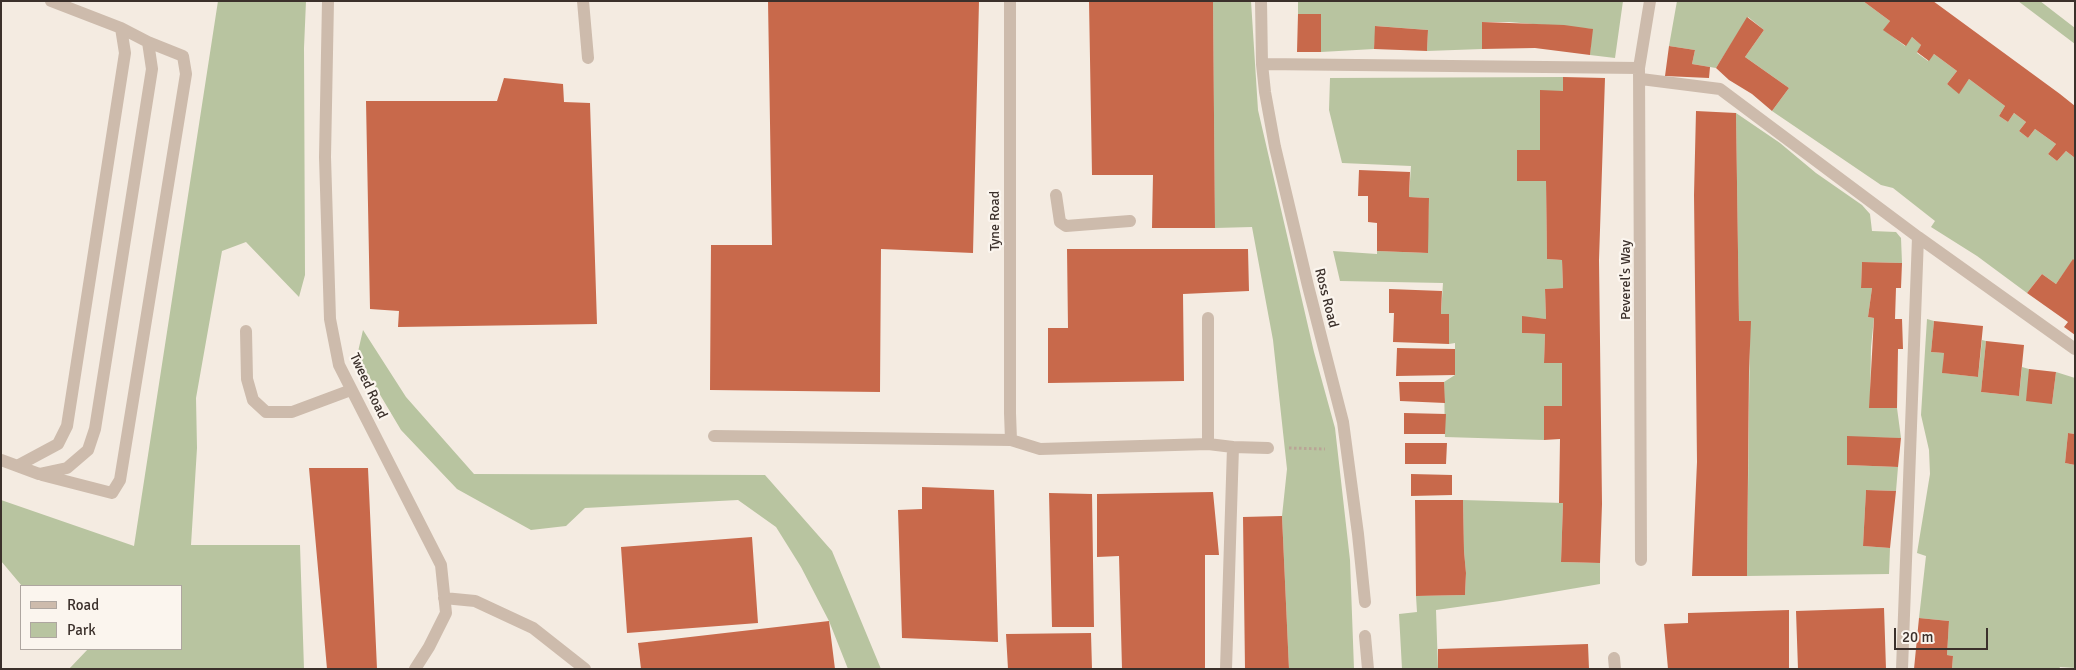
<!DOCTYPE html>
<style>
body{margin:0}
#map{position:relative;width:2076px;height:670px;overflow:hidden;background:#f4ebe1;font-family:Signika,sans-serif}
canvas{display:block}
.frame{position:absolute;inset:0;border:2px solid #3b302b;pointer-events:none}
.legend{position:absolute;left:20px;top:585px;width:162px;height:65px;box-sizing:border-box;background:#fbf5ee;border:1px solid #aea6a0;margin:0;padding:6px 9px;list-style:none;font-size:15px;color:#3b302b}
.legend li{display:flex;align-items:center;gap:10px;height:25px}
.legend b{width:25px;border:1px solid #aea6a0}
.scale{position:absolute;left:1894px;top:628px;width:94px;height:22px;box-sizing:border-box;border:2px solid #3b302b;border-top:0;padding-left:6px;font-size:15px;line-height:18px;white-space:nowrap;color:#3b302b;-webkit-text-stroke:4px #fbf5ee;paint-order:stroke}
</style>
<div id="map">
<canvas width="2076" height="670"></canvas>
<div class="frame"></div>
<ul class="legend">
<li><b style="height:6px;background:#cdbbac"></b>Road</li>
<li><b style="height:14px;background:#b8c4a0"></b>Park</li>
</ul>
<div class="scale">20 m</div>
</div>
<script>
const ctx = document.querySelector('canvas').getContext('2d');
ctx.lineJoin = 'round';
function paint(path, color) {
  ctx.fillStyle = color;
  ctx.fill(path, 'evenodd');
}
function shape(rows) {
  const path = new Path2D();
  for (const r of rows) {
    path.moveTo(r[0], r[1]);
    for (let i = 2; i < r.length; i += 2) path.lineTo(r[i], r[i + 1]);
  }
  return path;
}
function stroke(path, color, width, dash) {
  ctx.strokeStyle = color;
  ctx.lineWidth = width;
  ctx.lineCap = dash ? 'butt' : 'round';
  ctx.setLineDash(dash || []);
  ctx.stroke(path);
}
function label(font, color, halo, rows, align = 'center') {
  ctx.font = font + ' Signika,sans-serif';
  ctx.lineWidth = 4.5;
  ctx.setLineDash([]);
  ctx.textBaseline = 'middle';
  ctx.strokeStyle = halo;
  ctx.fillStyle = color;
  for (const [text, x, y, turn = 0] of rows) {
    ctx.save();
    ctx.translate(x, y);
    ctx.rotate((+turn || 0) * Math.PI / 180);
    ctx.textAlign = isNaN(turn) ? turn : align;
    if (halo) ctx.strokeText(text, 0, 0);
    ctx.fillText(text, 0, 0);
    ctx.restore();
  }
}
paint(shape([
 [218,1,306,1,304,48,305,275,299,297,246,242,222,251,196,398,197,448,191,545,300,545,304,669,69,669,88,649,181,649,181,586,22,586,1,561,1,500,134,546],
 [1213,1,1251,1,1258,110,1314,352,1335,428,1350,560,1354,669,1289,669,1282,516,1287,469,1273,340,1252,227,1215,228],
 [1298,1,1623,1,1615,58,1590,55,1592,29,1509,22,1482,22,1482,49,1427,51,1428,30,1376,26,1374,49,1321,52,1321,14,1298,14],
 [1677,1,1863,1,1890,21,1884,30,1905,46,1912,37,1921,45,1917,53,1928,61,1934,54,1957,71,1947,84,1959,93,1969,79,2005,106,1999,116,2008,122,2014,113,2026,122,2019,131,2028,138,2035,129,2056,144,2048,154,2057,161,2066,151,2075,158,2075,261,2073,260,2056,284,2042,274,2027,293,1977,256,1931,227,1935,221,1893,188,1881,185,1772,111,1789,88,1745,57,1764,30,1748,17,1716,68,1692,64,1695,50,1669,46],
 [2018,1,2040,1,2075,28,2075,44],
 [1563,77,1563,91,1540,91,1540,150,1517,150,1517,181,1546,181,1547,259,1562,260,1563,288,1545,289,1546,319,1523,317,1522,333,1545,334,1544,363,1562,363,1562,406,1544,406,1544,440,1445,437,1444,382,1455,375,1455,343,1449,344,1449,315,1441,314,1443,283,1340,281,1333,251,1377,254,1377,251,1427,253,1429,198,1409,197,1411,166,1342,163,1329,110,1330,78],
 [1736,113,1780,143,1816,173,1862,205,1870,214,1872,231,1896,232,1901,238,1902,263,1862,262,1861,288,1872,288,1868,317,1874,318,1871,347,1870,408,1897,408,1901,438,1847,437,1847,465,1898,467,1896,491,1866,490,1863,546,1890,548,1889,574,1747,576,1750,321,1739,321],
 [1927,319,1934,321,1931,352,1944,353,1943,373,1978,377,1982,340,1986,341,1981,392,2019,396,2022,367,2029,369,2052,404,2056,372,2075,378,2075,434,2068,433,2065,463,2075,465,2075,668,2060,667,2059,669,1952,669,1953,656,1947,655,1949,621,1919,618,1926,556,1917,553,1930,474,1929,450,1921,415],
 [363,330,406,397,474,474,765,475,832,551,881,669,848,669,829,621,801,567,776,527,738,500,585,508,566,526,531,530,457,489,401,430,357,356],
 [1463,500,1563,503,1561,562,1600,563,1600,584,1500,601,1436,610,1438,669,1402,669,1399,614,1417,612,1416,596,1465,595,1466,573,1464,551]
]), '#b8c4a0');
paint(shape([
 [768,1,979,1,973,253,881,249,880,392,710,390,711,245,772,245],
 [1089,1,1213,1,1215,228,1152,228,1153,175,1092,175],
 [1863,1,1933,1,2060,94,2075,106,2075,158,2066,151,2057,161,2048,154,2056,144,2035,129,2028,138,2019,131,2026,122,2014,113,2008,122,1999,116,2005,106,1969,79,1959,94,1947,84,1957,71,1934,54,1929,61,1917,52,1921,45,1912,37,1906,46,1883,30,1890,21],
 [1298,14,1321,14,1321,52,1297,52],
 [1747,17,1764,30,1745,57,1789,88,1772,111,1752,94,1729,80,1716,68],
 [1482,22,1564,25,1593,29,1590,55,1535,48,1482,49],
 [1375,26,1428,30,1427,51,1374,49],
 [1669,46,1695,50,1692,64,1710,67,1709,78,1665,76],
 [1563,77,1605,78,1599,260,1602,504,1600,563,1561,562,1563,503,1559,503,1560,439,1544,440,1544,406,1562,406,1562,363,1544,363,1545,334,1522,333,1522,316,1546,319,1545,289,1563,288,1562,260,1547,259,1546,181,1517,181,1517,150,1540,150,1540,90,1563,91],
 [504,78,563,84,564,102,590,103,597,324,398,327,399,311,370,309,366,101,497,101],
 [1696,111,1736,113,1739,321,1751,321,1749,371,1747,576,1692,576,1697,462,1694,195],
 [1359,170,1410,172,1409,197,1429,198,1428,253,1377,251,1377,223,1368,222,1368,196,1358,196],
 [1067,249,1248,249,1249,291,1183,294,1184,381,1048,383,1048,328,1068,328],
 [2073,259,2075,261,2075,335,2064,327,2068,322,2027,293,2042,274,2056,284],
 [1862,262,1902,263,1901,288,1896,288,1895,319,1902,319,1903,349,1898,349,1897,408,1869,408,1874,318,1868,317,1872,288,1861,288],
 [1389,289,1442,291,1441,314,1449,314,1449,344,1393,342,1394,313,1389,313],
 [1934,321,1983,326,1978,377,1942,373,1944,353,1931,352],
 [1986,341,2024,345,2019,396,1981,392],
 [1397,348,1455,349,1455,375,1396,376],
 [2029,369,2056,372,2052,404,2026,401],
 [1399,382,1444,382,1445,403,1400,401],
 [1404,413,1446,414,1445,434,1404,434],
 [2068,433,2075,434,2075,465,2065,463],
 [1847,436,1901,438,1898,467,1847,465],
 [1405,443,1447,443,1446,464,1405,464],
 [309,468,368,468,377,669,327,669],
 [1411,474,1452,475,1452,495,1411,496],
 [922,487,994,490,998,642,902,638,898,510,922,509],
 [1866,490,1896,491,1890,548,1863,546],
 [1213,492,1219,555,1205,555,1205,669,1122,669,1119,556,1097,557,1097,494],
 [1049,493,1092,494,1094,627,1052,627],
 [1415,500,1463,500,1464,551,1466,573,1465,595,1416,596],
 [1282,516,1289,669,1245,669,1243,517],
 [752,537,758,623,627,633,621,547],
 [1884,608,1886,669,1798,669,1796,611],
 [1789,610,1789,669,1668,669,1664,624,1688,623,1688,613],
 [1919,618,1949,621,1947,655,1953,656,1952,669,1914,669],
 [829,621,835,669,641,669,638,643],
 [1091,633,1092,669,1008,669,1006,634],
 [1588,644,1589,669,1438,669,1438,649]
]), '#c8694b');
stroke(shape([
 [1289,448,1325,449]
]), '#b9a596', 3, [2.5, 2.5]);
stroke(shape([
 [328,1,325,157,330,319,339,365,441,565,446,613,429,647,415,669],
 [583,1,588,58],
 [1010,1,1010,413,1011,440,1040,449,1208,444,1208,318],
 [1261,1,1262,64,1265,92,1275,147,1308,286,1343,422,1358,534,1365,602],
 [1262,64,1639,68],
 [1641,79,1720,89,1918,237,2075,349],
 [1056,195,1060,222,1066,226,1130,221],
 [246,331,247,379,253,400,266,412,292,412,351,390],
 [714,436,1011,440],
 [1208,444,1233,447,1226,669],
 [1233,447,1268,448],
 [1,460,39,474,67,468,88,450,95,429,152,69,148,42,121,28,51,1],
 [17,466,58,444,67,426,125,53,121,28],
 [42,475,112,493,120,480,186,74,183,56,148,42],
 [1641,560,1639,68,1650,1],
 [444,598,475,601,533,628,585,669],
 [1365,636,1368,669],
 [1614,658,1615,669],
 [1902,669,1918,237]
]), '#cdbbac', 12);
label('14px', '#3b302b', '#fbf5ee', [
 ["Tyne Road",995,221,-90],
 ["Peverel's Way",1626,280,-90],
 ["Ross Road",1326,298,76],
 ["Tweed Road",368,386,65]
]);
</script>
